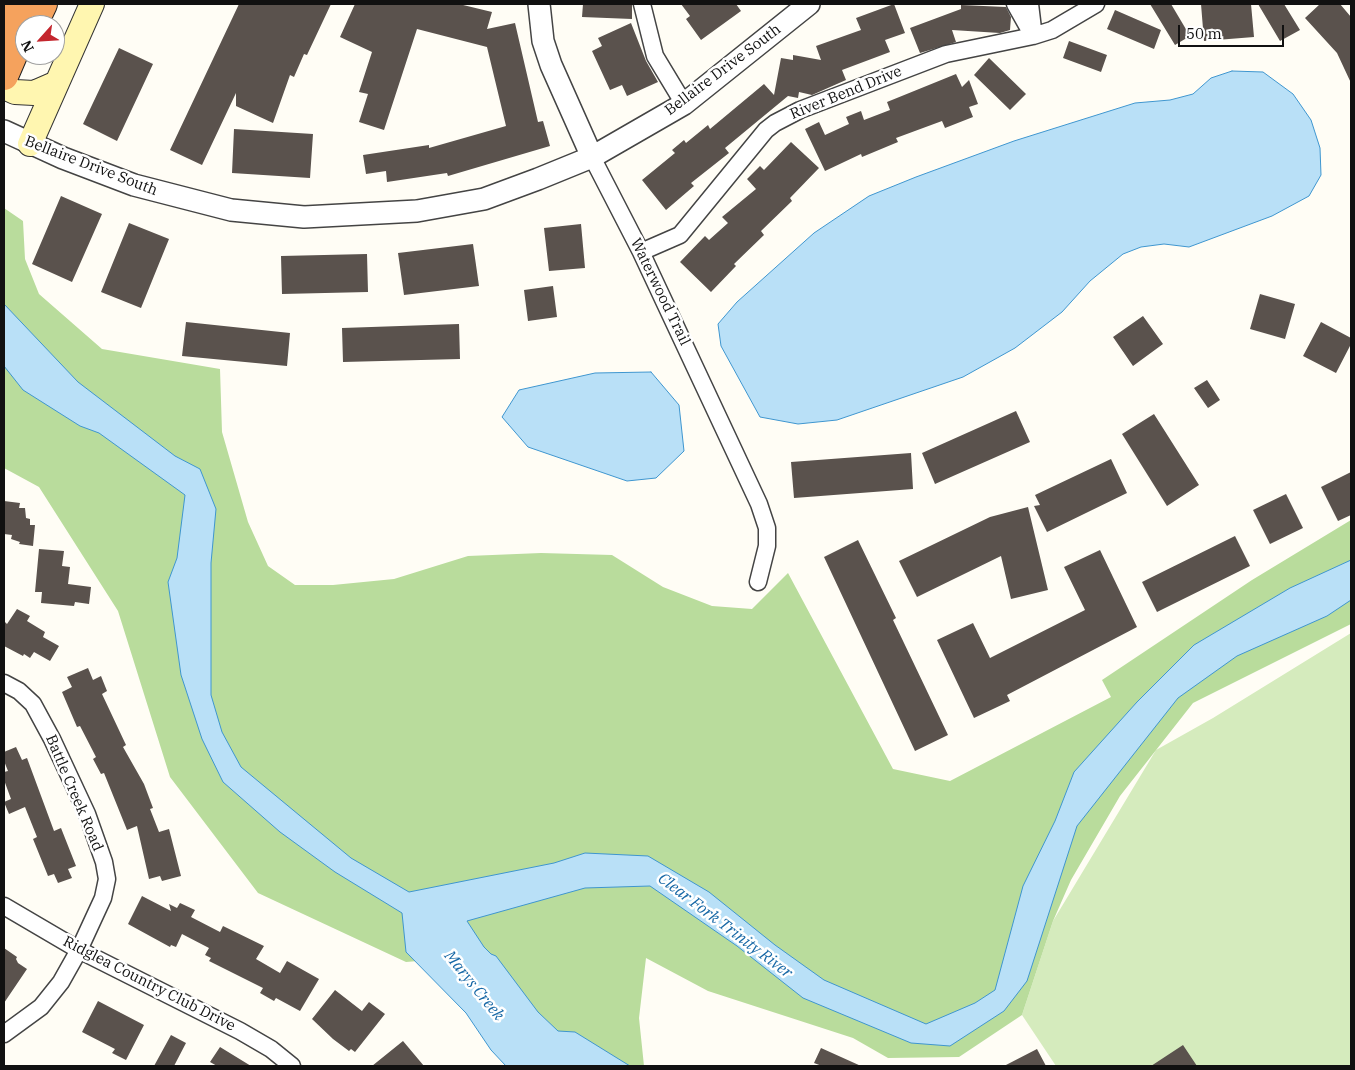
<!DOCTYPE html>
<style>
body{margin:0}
#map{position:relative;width:1355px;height:1070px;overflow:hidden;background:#fffdf5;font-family:"IBM Plex Serif",serif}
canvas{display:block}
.frame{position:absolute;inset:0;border:5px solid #111;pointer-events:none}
.north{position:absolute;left:15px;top:15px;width:50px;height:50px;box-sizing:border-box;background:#fff;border:1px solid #a0a0a0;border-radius:50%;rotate:244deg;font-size:14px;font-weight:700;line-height:20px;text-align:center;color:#111}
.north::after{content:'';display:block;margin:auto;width:18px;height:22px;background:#c4262e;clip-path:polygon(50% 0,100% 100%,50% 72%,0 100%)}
.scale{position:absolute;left:1178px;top:25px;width:106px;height:22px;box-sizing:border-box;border:2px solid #111;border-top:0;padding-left:6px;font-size:15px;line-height:18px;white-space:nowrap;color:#111;-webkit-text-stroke:4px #fff;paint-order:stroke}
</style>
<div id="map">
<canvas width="1355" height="1070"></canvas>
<div class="frame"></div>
<div class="north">N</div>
<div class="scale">50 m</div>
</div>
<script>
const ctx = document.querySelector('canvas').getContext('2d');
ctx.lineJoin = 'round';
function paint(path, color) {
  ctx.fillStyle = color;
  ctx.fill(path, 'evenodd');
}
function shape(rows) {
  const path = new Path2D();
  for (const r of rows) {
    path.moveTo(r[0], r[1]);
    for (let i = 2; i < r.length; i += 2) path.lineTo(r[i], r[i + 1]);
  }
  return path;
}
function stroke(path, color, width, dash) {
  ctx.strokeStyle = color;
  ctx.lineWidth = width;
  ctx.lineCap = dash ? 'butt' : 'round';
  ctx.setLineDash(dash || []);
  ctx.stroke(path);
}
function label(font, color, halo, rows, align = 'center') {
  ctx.font = font + ' "IBM Plex Serif",serif';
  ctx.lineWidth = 5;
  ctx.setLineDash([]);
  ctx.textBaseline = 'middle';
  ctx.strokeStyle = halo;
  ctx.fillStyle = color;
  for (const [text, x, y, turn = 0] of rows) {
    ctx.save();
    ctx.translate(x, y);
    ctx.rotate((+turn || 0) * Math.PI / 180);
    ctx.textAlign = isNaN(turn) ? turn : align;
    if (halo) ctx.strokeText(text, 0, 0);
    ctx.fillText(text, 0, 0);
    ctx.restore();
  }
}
paint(shape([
 [1351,633,1351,1066,1056,1066,1022,1015,1053,921,1156,750,1213,718]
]), '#d5ebbd');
paint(shape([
 [4,208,23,221,25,259,39,294,102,349,220,369,222,432,248,522,268,566,295,585,333,585,394,579,468,556,541,553,612,555,663,587,712,606,752,609,788,573,893,769,950,781,1111,697,1102,680,1252,580,1351,520,1351,624,1193,703,1120,796,1071,880,1053,921,1022,1015,959,1057,888,1058,853,1038,708,991,646,958,639,1018,644,1066,560,1066,479,956,406,962,258,893,170,777,118,611,39,487,4,468]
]), '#b9dc9c');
const water = shape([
 [1232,71,1263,72,1293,94,1311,120,1320,148,1321,175,1309,196,1272,216,1189,247,1164,244,1141,247,1123,254,1090,281,1062,312,1015,348,963,377,837,420,798,424,760,417,721,346,718,324,737,302,814,233,869,196,916,177,1014,141,1135,103,1170,100,1193,94,1211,78,1232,71],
 [4,304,78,382,175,456,200,469,216,509,211,563,211,695,222,732,241,767,351,858,409,892,554,863,585,853,648,856,709,892,775,945,824,980,926,1024,975,1003,995,990,1023,886,1055,821,1074,772,1137,702,1194,645,1290,588,1351,560,1351,600,1327,616,1237,656,1178,698,1077,826,1027,981,1004,1011,950,1046,911,1043,803,998,737,946,650,886,585,888,467,921,484,947,491,954,496,956,538,1012,558,1031,575,1032,630,1066,506,1066,491,1050,466,1013,406,952,402,913,335,872,280,832,223,782,202,739,181,675,168,582,177,558,185,495,99,433,80,426,23,390,4,366,4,304],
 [651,372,679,405,684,451,656,478,627,481,528,447,502,417,519,390,595,373,651,372]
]);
paint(water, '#b9e0f7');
stroke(water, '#3f96cf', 1);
paint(shape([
 [239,4,331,4,307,55,304,54,294,77,290,75,273,123,236,106,236,93,202,165,170,150],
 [355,4,459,4,492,12,487,29,515,23,538,122,543,121,550,146,448,176,447,173,387,182,386,171,366,174,363,155,429,145,429,148,506,126,487,47,417,29,384,130,359,122,368,94,359,92,372,52,340,37],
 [583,4,632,4,632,19,582,17],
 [681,4,736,4,741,11,701,40,686,19,690,16],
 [894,4,905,33,885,40,890,52,842,70,846,80,812,95,799,92,798,98,788,96,725,148,729,153,691,183,694,186,666,210,642,180,675,153,672,150,684,140,686,143,708,125,710,129,764,84,774,95,781,58,793,60,793,55,821,60,816,46,861,30,856,18],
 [1150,4,1171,4,1190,36,1175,45],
 [1201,4,1251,4,1254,37,1204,41],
 [1258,4,1284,4,1300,30,1280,41],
 [1320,4,1340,4,1351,17,1351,83,1337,53,1305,18],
 [961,5,1006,7,1011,17,1010,30,1000,33,952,30,956,42,920,53,910,28,961,9],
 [1115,10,1161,30,1154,49,1107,29],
 [631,23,646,61,658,82,627,96,622,85,610,90,592,51,602,46,598,38],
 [1069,41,1107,55,1101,72,1063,58],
 [119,48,153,64,117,141,83,124],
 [989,58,1026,94,1010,110,974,75],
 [956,74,962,87,969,80,978,104,969,107,973,117,945,128,942,121,896,138,898,142,862,157,861,154,825,171,805,129,819,122,825,135,849,124,846,117,861,111,864,120,890,110,887,102],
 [234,129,313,134,310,178,232,173],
 [791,142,819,168,790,198,792,201,761,231,764,235,734,264,736,266,711,292,680,262,705,236,709,240,728,223,722,217,756,189,747,179,760,166,764,170],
 [61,196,102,214,72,282,32,264],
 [129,223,169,239,141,308,101,292],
 [581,224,585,268,549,271,544,228],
 [473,244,479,286,404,295,398,253],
 [367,254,368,292,282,294,281,256],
 [553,286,557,317,528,321,524,290],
 [1260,294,1295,304,1285,339,1250,329],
 [1143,316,1163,344,1133,366,1113,337],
 [186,322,290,333,287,366,182,356],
 [1321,322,1351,338,1351,344,1336,373,1303,356],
 [459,324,460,359,343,362,342,328],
 [1207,380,1220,400,1208,408,1194,388],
 [1016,411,1030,442,935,484,922,453],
 [1154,414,1199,485,1167,506,1122,434],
 [911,453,913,489,794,498,791,462],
 [1111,459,1127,493,1047,532,1034,506,1040,505,1035,495],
 [1351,472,1351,515,1338,521,1321,487],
 [1286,494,1303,528,1270,544,1253,510],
 [4,501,20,503,19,508,25,508,26,518,30,519,30,525,35,525,33,546,19,544,20,542,11,539,12,535,4,534],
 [1028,507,1048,590,1011,599,1001,556,917,597,899,561,990,517],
 [1235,536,1250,566,1157,612,1142,582],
 [858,540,896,618,893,620,948,735,915,751,824,557],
 [39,549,64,551,62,566,70,567,68,584,91,587,89,604,75,602,74,606,41,603,42,592,35,592],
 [1100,550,1137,627,1007,695,1010,701,974,718,937,640,973,623,990,658,1085,610,1064,567],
 [17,609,30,616,27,621,45,632,43,637,59,646,50,661,34,652,30,658,24,654,23,656,4,646,4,621,7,624],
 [88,668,93,680,101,676,107,691,102,694,126,745,123,747,144,784,153,808,150,809,159,832,169,829,181,876,162,881,160,876,149,879,137,826,127,830,104,773,101,774,93,759,96,757,80,726,77,727,62,692,72,687,67,677],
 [16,747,22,760,27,758,54,831,61,828,76,866,68,869,72,878,58,883,54,874,48,876,33,839,37,837,25,807,9,814,4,802,11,799,4,780,4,772,8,771,4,761,4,752],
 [142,896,171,911,169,904,177,908,180,903,195,910,191,917,220,932,223,926,264,946,256,959,280,973,287,961,319,979,300,1011,276,998,274,1001,260,993,263,988,209,961,211,958,205,955,209,948,182,934,176,947,171,945,170,947,128,924],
 [4,948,17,957,16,959,18,963,27,969,4,1003],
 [335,990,362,1011,369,1002,385,1014,355,1052,351,1049,349,1051,333,1039,312,1019],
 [98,1001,144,1025,126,1060,112,1053,115,1049,82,1032],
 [171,1035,186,1043,174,1066,154,1066],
 [403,1041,424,1066,372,1066],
 [1183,1045,1197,1066,1151,1066],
 [220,1047,251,1066,217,1066,210,1062],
 [821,1048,861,1066,822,1066,814,1063],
 [1037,1049,1046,1066,1004,1066]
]), '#5a524d');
const minor = shape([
 [642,4,655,56,684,104],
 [1015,4,1033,36],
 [1030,4,1033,29],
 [592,157,641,252,759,504,767,528,767,546,758,582],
 [641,252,680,235,766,130,775,123,800,110,946,54,1033,36,1052,30,1096,4],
 [4,683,19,691,33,704,52,739,87,814,104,862,107,879,103,898,79,950,61,982,41,1007,4,1034],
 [4,906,79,950,240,1031,271,1049,292,1066]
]);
const tertiary = shape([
 [539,4,543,41,551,65,592,157],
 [4,131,63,158,134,185,231,210,304,217,417,211,484,199,538,179,592,157,684,104,809,4]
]);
const secondary = shape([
 [4,87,15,92,34,93,57,83],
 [30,144,92,4]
]);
const motorway = shape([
 [33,25,43,4],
 [4,29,14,4],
 [4,76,25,27]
]);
stroke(minor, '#444', 19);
stroke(tertiary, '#444', 24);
stroke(secondary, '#333', 26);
stroke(motorway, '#222', 30);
stroke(minor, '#fff', 16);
stroke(tertiary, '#fff', 21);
stroke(secondary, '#fff6b0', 24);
stroke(motorway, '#f5a25d', 28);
label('15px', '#111', '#fff', [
 ["Bellaire Drive South",723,70,-37],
 ["River Bend Drive",846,93,-22],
 ["Bellaire Drive South",91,166,21],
 ["Waterwood Trail",660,292,64],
 ["Battle Creek Road",74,793,67],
 ["Ridglea Country Club Drive",149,984,27]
]);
label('italic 16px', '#1768a6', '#fff', [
 ["Clear Fork Trinity River",725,926,37],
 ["Marys Creek",474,986,51]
]);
</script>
